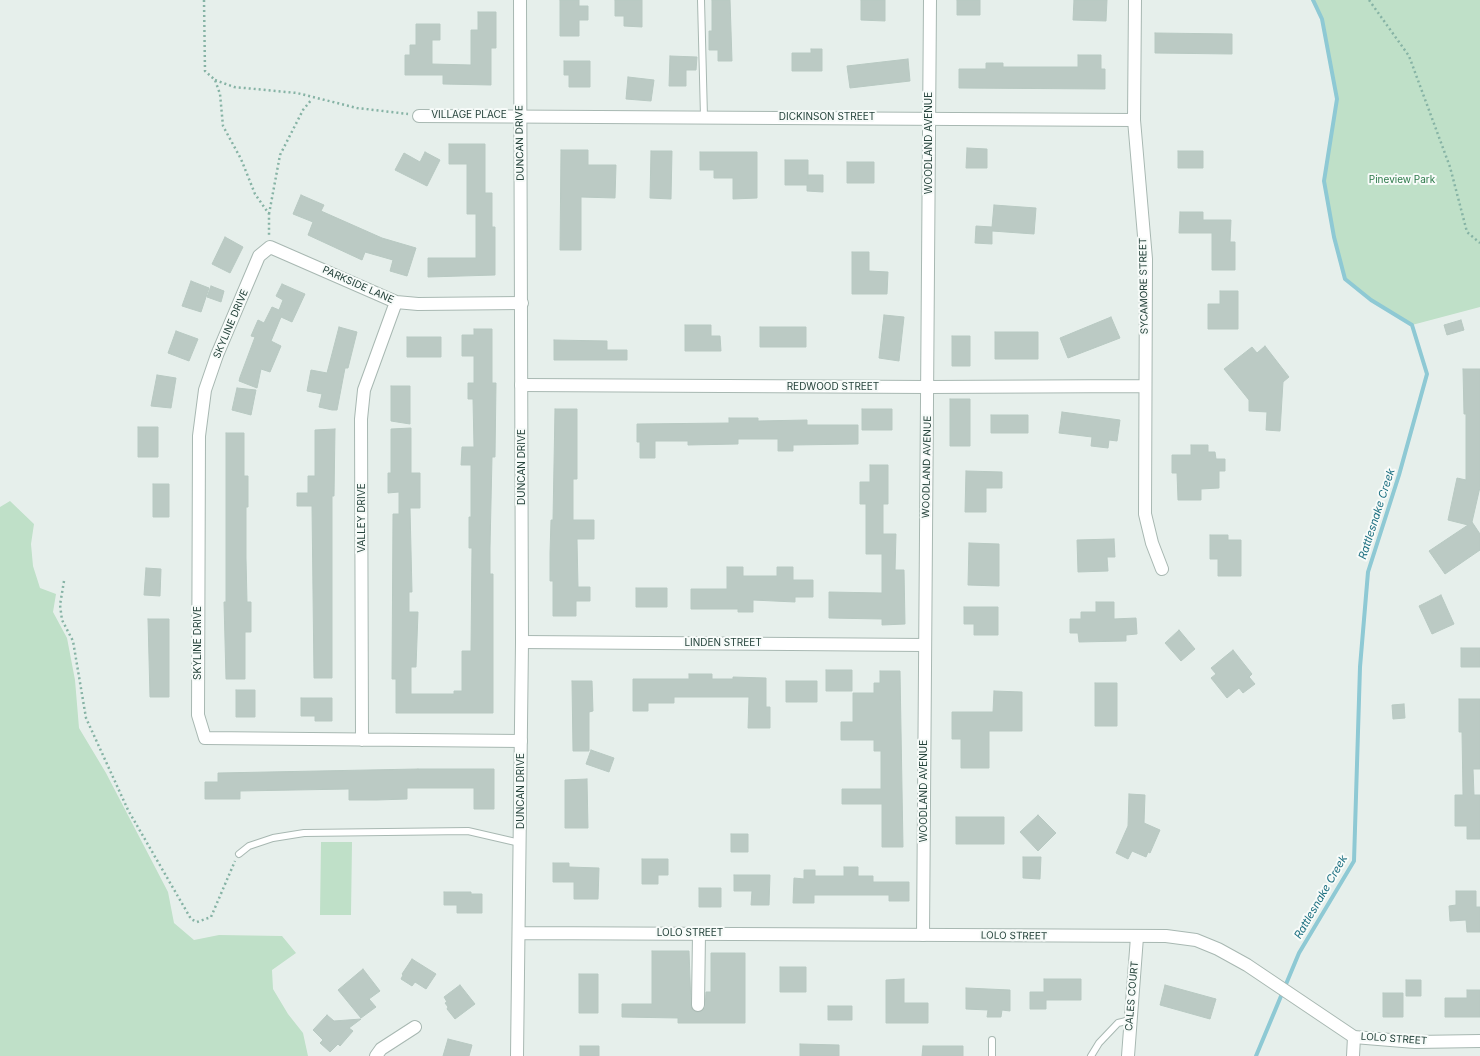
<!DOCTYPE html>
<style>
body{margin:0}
canvas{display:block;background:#e6efeb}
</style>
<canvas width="1480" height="1056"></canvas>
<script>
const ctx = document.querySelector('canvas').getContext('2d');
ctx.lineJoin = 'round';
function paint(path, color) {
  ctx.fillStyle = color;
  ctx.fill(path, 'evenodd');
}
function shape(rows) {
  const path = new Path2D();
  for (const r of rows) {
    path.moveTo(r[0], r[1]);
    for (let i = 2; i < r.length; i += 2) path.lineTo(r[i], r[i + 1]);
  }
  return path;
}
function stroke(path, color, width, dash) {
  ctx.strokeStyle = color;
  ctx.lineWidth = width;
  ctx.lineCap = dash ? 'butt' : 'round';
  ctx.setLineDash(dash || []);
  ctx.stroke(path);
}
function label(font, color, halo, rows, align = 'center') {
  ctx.font = font + ' Inter,sans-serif';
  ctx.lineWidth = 4;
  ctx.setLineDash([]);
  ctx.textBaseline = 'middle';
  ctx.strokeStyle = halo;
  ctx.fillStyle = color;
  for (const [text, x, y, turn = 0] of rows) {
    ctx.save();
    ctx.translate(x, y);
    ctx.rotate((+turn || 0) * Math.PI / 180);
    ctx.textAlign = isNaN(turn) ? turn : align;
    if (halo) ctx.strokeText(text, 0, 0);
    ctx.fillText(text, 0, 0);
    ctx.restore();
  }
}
paint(shape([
 [1313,0,1480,0,1480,307,1412,325,1371,300,1345,279,1334,237,1324,181,1337,99,1322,19],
 [10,501,34,524,31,544,33,566,40,588,56,594,53,612,67,638,75,680,79,728,106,773,168,892,174,923,194,940,219,935,282,936,296,953,272,970,273,989,288,1014,303,1033,308,1056,0,1056,0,507],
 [321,842,352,842,351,915,320,915]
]), '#bfe0c8');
stroke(shape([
 [1256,1056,1299,953,1354,861,1360,667,1368,572,1399,475,1427,374,1412,325,1371,300,1345,279,1334,237,1324,181,1337,99,1322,19,1313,0]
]), '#8ec9d4', 4);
const building = shape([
 [560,0,579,0,579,6,588,6,588,20,579,20,579,36,560,36,560,0],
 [615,0,642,0,642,27,624,26,624,16,615,16,615,0],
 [712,0,730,0,732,61,718,61,718,50,709,50,709,31,712,31,712,0],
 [861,0,885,0,885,21,861,20,861,0],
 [957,0,980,0,980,15,957,15,957,0],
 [1074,0,1107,0,1106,21,1073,20,1074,0],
 [478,12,496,12,496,48,491,48,491,85,443,84,443,75,405,75,405,55,410,55,410,45,416,45,416,24,440,24,440,40,432,40,432,64,471,65,471,30,478,30,478,12],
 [1155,33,1232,34,1232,54,1155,53,1155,33],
 [811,49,822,49,822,71,792,71,792,53,811,53,811,49],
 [1078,55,1101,55,1101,69,1105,69,1105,89,959,88,959,69,986,69,986,63,1003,63,1003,67,1078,67,1078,55],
 [670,56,697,57,696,70,686,70,686,86,669,86,670,56],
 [908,59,910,81,850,88,847,66,908,59],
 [564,61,590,61,590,87,569,87,569,75,564,75,564,61],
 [628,77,654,80,651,101,626,99,628,77],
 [449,144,485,144,485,193,492,193,492,227,495,227,495,275,428,277,428,258,476,258,476,214,467,214,467,164,449,164,449,144],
 [967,148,987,149,987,168,966,168,967,148],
 [561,150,588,150,588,165,616,165,615,198,581,197,581,250,560,250,561,150],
 [651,151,672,151,671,199,650,198,651,151],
 [1178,151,1203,151,1203,168,1178,168,1178,151],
 [425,152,440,160,427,186,395,170,404,153,420,162,425,152],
 [700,152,757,152,757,198,733,199,733,178,714,178,714,170,700,170,700,152],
 [785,160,808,160,808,179,808,175,823,175,823,192,807,191,807,185,785,185,785,160],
 [847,162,874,162,874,183,847,183,847,162],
 [301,195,324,205,321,211,382,238,416,248,407,276,390,271,393,260,365,252,362,260,308,235,313,222,293,214,301,195],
 [994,205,1036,208,1034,234,992,231,992,244,975,243,976,226,992,227,994,205],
 [1180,212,1203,212,1203,220,1231,220,1230,242,1235,242,1235,270,1212,270,1212,233,1179,233,1180,212],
 [225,237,243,247,230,273,212,264,225,237],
 [852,252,869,252,869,271,888,272,887,294,852,294,852,252],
 [191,281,209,288,201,312,182,306,191,281],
 [282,284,305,294,292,322,281,317,271,341,281,346,270,372,261,369,257,388,239,381,240,377,255,337,251,336,258,320,264,323,272,307,279,310,283,300,276,296,282,284],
 [211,286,224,291,221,302,207,297,211,286],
 [1220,291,1238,291,1238,329,1208,329,1208,304,1220,304,1220,291],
 [884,315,904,317,899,361,879,358,884,315],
 [1111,317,1120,338,1068,358,1060,338,1111,317],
 [1461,320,1464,330,1447,335,1444,325,1461,320],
 [685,325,711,325,711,336,720,336,721,351,685,351,685,325],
 [339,327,357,332,348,368,345,368,337,410,332,410,319,407,322,394,307,391,311,370,327,373,339,327],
 [760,327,806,327,806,347,760,347,760,327],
 [474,329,492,329,492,383,496,383,495,457,492,457,490,548,490,574,493,574,493,713,396,713,396,679,392,679,393,514,399,514,399,492,388,493,388,473,391,473,391,429,411,428,411,473,420,473,420,508,410,508,412,592,409,592,409,612,418,612,416,667,411,667,411,694,454,694,454,691,462,691,462,651,471,651,472,548,469,548,469,517,471,517,471,465,461,465,462,447,474,447,473,399,468,399,468,383,474,383,474,356,462,356,462,335,474,335,474,329],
 [176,331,198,339,189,361,168,353,176,331],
 [995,332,1038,332,1038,359,995,359,995,332],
 [952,336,970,336,970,366,952,366,952,336],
 [407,337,441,337,441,357,407,357,407,337],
 [554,340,607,341,607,350,627,350,627,360,554,360,554,340],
 [1265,346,1289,377,1283,382,1280,431,1266,430,1267,412,1249,411,1249,400,1224,369,1252,347,1257,353,1265,346],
 [1463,369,1480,369,1480,487,1472,522,1480,534,1480,550,1445,574,1429,551,1468,525,1448,520,1457,478,1466,480,1466,414,1464,414,1463,369],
 [157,375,176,378,171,408,151,406,157,375],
 [391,386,410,386,410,424,391,421,391,386],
 [237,388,256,390,251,415,232,410,237,388],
 [950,399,970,399,970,446,950,446,950,399],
 [555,409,577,409,577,479,573,479,573,520,594,520,594,539,577,539,578,587,590,587,590,601,576,601,576,616,553,616,553,581,550,581,550,553,551,520,553,520,555,409],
 [862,409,892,409,892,430,862,430,862,409],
 [1062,412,1120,420,1117,441,1109,440,1108,448,1091,446,1092,437,1059,433,1062,412],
 [991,415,1028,415,1028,433,991,433,991,415],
 [729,418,758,418,758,421,807,420,807,425,858,425,858,444,793,445,793,451,778,451,778,439,738,439,738,444,688,445,688,441,655,441,655,458,640,458,640,442,637,442,637,424,729,423,729,418],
 [138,427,158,427,158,457,138,457,138,427],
 [335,429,334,496,332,496,332,678,314,678,312,506,297,506,297,493,308,493,308,476,315,476,315,430,335,429],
 [226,433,244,433,244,476,248,476,248,507,246,507,246,558,247,602,251,602,251,632,245,632,245,679,226,679,224,602,226,602,226,433],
 [1191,445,1208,445,1208,452,1215,452,1216,459,1225,459,1225,471,1219,471,1219,488,1201,489,1201,500,1178,500,1177,473,1172,473,1172,455,1191,455,1191,445],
 [870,465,888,465,888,504,883,504,883,534,896,534,895,570,904,570,905,624,882,625,882,619,829,618,829,592,882,593,882,554,866,554,866,504,860,504,860,482,870,482,870,465],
 [966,471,1002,472,1002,488,986,488,986,512,965,512,966,471],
 [153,484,169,484,169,517,153,517,153,484],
 [1210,535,1228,535,1228,540,1241,540,1241,576,1218,576,1218,559,1210,559,1210,535],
 [1114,539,1115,557,1107,557,1108,571,1078,572,1077,540,1114,539],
 [969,543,999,544,999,586,968,585,969,543],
 [727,567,743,567,743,576,777,576,777,567,793,567,793,580,813,580,813,597,795,597,795,602,753,600,753,612,738,612,738,609,691,609,691,589,727,589,727,567],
 [146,568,161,569,160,596,144,595,146,568],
 [636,588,667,588,667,607,636,607,636,588],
 [1441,595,1454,624,1432,634,1419,606,1441,595],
 [1096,602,1114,602,1114,619,1136,618,1137,634,1126,635,1126,641,1079,642,1078,633,1070,633,1070,619,1081,619,1081,612,1096,612,1096,602],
 [964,607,998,607,998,635,974,635,974,624,964,624,964,607],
 [148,619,169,619,169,697,150,697,148,619],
 [1179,630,1195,649,1181,661,1165,643,1179,630],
 [1461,648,1480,648,1480,667,1461,667,1461,648],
 [1233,650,1252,674,1249,677,1255,684,1243,693,1239,688,1227,698,1211,678,1216,674,1211,668,1233,650],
 [826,670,852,670,852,691,826,691,826,670],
 [880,671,900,671,903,847,882,847,882,804,842,804,842,789,881,789,881,751,874,751,874,740,841,740,841,722,853,722,853,693,874,693,874,683,880,683,880,671],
 [689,674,712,674,712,679,733,679,733,677,766,678,766,707,770,707,770,728,748,728,749,697,674,697,674,703,648,703,648,711,633,711,633,679,689,679,689,674],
 [572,681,592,681,593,711,589,712,589,751,573,751,572,681],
 [786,681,817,681,817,702,786,702,786,681],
 [1095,683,1117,683,1117,726,1095,726,1095,683],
 [236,690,255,690,255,717,236,717,236,690],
 [994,691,1022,692,1022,731,989,731,989,768,961,768,961,739,952,739,952,712,993,712,994,691],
 [301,698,332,698,332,721,315,721,315,716,301,716,301,698],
 [1459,699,1480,699,1480,769,1473,769,1474,795,1480,795,1480,839,1467,839,1467,826,1455,826,1455,795,1463,795,1462,732,1459,732,1459,699],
 [1404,704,1405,718,1393,719,1392,705,1404,704],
 [591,750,614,758,609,772,586,764,591,750],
 [418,769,494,769,494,809,474,809,474,788,407,788,407,799,377,800,349,800,349,789,240,791,240,799,205,799,205,782,218,782,218,773,418,769],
 [587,779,588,828,565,828,565,780,587,779],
 [1129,794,1145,795,1144,823,1160,830,1150,853,1148,852,1146,857,1132,851,1128,859,1116,853,1128,826,1129,794],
 [1038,815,1056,833,1038,851,1020,832,1038,815],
 [956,817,1004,817,1004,844,956,844,956,817],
 [731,834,748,834,748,852,731,852,731,834],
 [1023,857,1041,857,1040,879,1023,878,1023,857],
 [642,859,668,859,668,875,658,875,658,884,642,884,642,859],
 [553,863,569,863,569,867,599,868,598,899,574,899,574,882,553,882,553,863],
 [844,867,858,867,858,876,873,876,873,882,909,882,909,901,889,901,889,895,814,895,814,903,793,903,794,878,804,879,804,870,815,870,815,876,844,876,844,867],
 [734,875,770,875,769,905,751,905,752,891,734,891,734,875],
 [699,888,721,888,721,907,699,907,699,888],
 [1456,891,1476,891,1476,907,1480,907,1480,932,1467,932,1466,920,1450,921,1449,906,1456,905,1456,891],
 [444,892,471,892,471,894,482,894,482,913,457,913,457,905,444,905,444,892],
 [652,951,689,951,691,1005,694,1011,698,1012,705,1008,706,992,711,992,711,953,745,953,745,1023,678,1023,678,1018,622,1017,622,1004,652,1004,652,951],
 [412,959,436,974,426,989,415,982,412,986,401,979,403,975,402,974,412,959],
 [780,967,806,967,806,992,780,992,780,967],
 [363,969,380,991,369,999,376,1007,361,1018,338,990,363,969],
 [579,974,598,974,598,1013,579,1013,579,974],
 [904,979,904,1003,928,1003,928,1023,886,1023,886,980,904,979],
 [1044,979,1081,979,1081,1000,1046,1000,1046,1009,1030,1009,1030,992,1044,992,1044,979],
 [1406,980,1421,980,1421,996,1406,996,1406,980],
 [460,985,475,1004,455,1019,447,1009,448,1007,445,1003,447,1002,444,997,460,985],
 [1165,985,1216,999,1210,1019,1160,1005,1165,985],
 [966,988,1010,990,1010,1011,1002,1010,1001,1017,987,1017,988,1010,966,1009,966,988],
 [1467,990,1480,990,1480,1017,1445,1017,1445,998,1467,998,1467,990],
 [1383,993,1403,993,1403,1017,1383,1017,1383,993],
 [828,1006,852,1006,852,1020,828,1020,828,1006],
 [327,1015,334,1021,361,1019,349,1028,353,1031,340,1046,338,1044,330,1052,320,1043,323,1040,313,1030,327,1015],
 [448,1039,472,1045,469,1056,443,1056,448,1039],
 [800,1044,839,1045,839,1056,800,1056,800,1044],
 [580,1046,599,1046,599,1056,580,1056,580,1046],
 [923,1046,963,1046,963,1056,922,1056,923,1046]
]);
paint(building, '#bbcac4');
stroke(building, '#b8c9c2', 1);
const service = shape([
 [701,0,704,117],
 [239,854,249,846,273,838,304,833,468,831,520,843],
 [992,1056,992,1040],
 [1091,1056,1099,1043,1118,1023,1130,1020]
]);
const minor = shape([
 [1135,0,1134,120,1146,259,1145,514,1152,543,1162,569],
 [419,116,1134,120],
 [521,385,928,387,1145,386],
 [522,642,925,645],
 [362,740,361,419,364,390,396,302],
 [521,741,205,738,198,715,199,436,205,390,217,355,259,256,270,247,396,302,418,304,522,303],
 [923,935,930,0],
 [698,1005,699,933],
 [376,1056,381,1049,415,1027],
 [1128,1056,1137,937],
 [1353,1056,1354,1037]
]);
const tertiary = shape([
 [519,933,1166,936,1196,940,1218,949,1247,965,1354,1037,1415,1042,1480,1041],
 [517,1056,522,642,520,0]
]);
stroke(service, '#a8b8b2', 8);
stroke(minor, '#a8b8b2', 14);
stroke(tertiary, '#a8b8b2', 14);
stroke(shape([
 [204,0,205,71,215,80,220,94,223,126,241,159,255,194,269,214,269,237],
 [1369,0,1409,56,1450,167,1467,232,1480,243],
 [215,80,234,87,297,93,357,108,408,114],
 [269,214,280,155,303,110,312,99],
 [64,581,60,605,62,620,73,641,86,718,128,810,191,919,197,922,211,917,235,861]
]), '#86b3a5', 2.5, [2, 3]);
stroke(service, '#fff', 6);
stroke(minor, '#fff', 12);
stroke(tertiary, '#fff', 12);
label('10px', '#24423a', '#f7fbf9', [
 ["VILLAGE PLACE",469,115],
 ["DICKINSON STREET",827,117],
 ["DUNCAN DRIVE",520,143,-91],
 ["WOODLAND AVENUE",929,143,-90],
 ["PARKSIDE LANE",358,285,24],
 ["SYCAMORE STREET",1144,286,-91],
 ["SKYLINE DRIVE",231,324,-67],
 ["REDWOOD STREET",833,387],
 ["DUNCAN DRIVE",522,467,-90],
 ["WOODLAND AVENUE",927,467,-89],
 ["VALLEY DRIVE",362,518,-90],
 ["SKYLINE DRIVE",198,643,-90],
 ["LINDEN STREET",723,643],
 ["DUNCAN DRIVE",521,791,-90],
 ["WOODLAND AVENUE",924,791,-90],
 ["LOLO STREET",690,933],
 ["LOLO STREET",1014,936,1],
 ["CALES COURT",1132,996,-85],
 ["LOLO STREET",1394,1039,4]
]);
label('10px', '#2d7a4b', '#f7fbf9', [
 ["Pineview Park",1402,180]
]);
label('italic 11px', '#1c6f80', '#f7fbf9', [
 ["Rattlesnake Creek",1377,514,-72],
 ["Rattlesnake Creek",1321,897,-60]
]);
</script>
